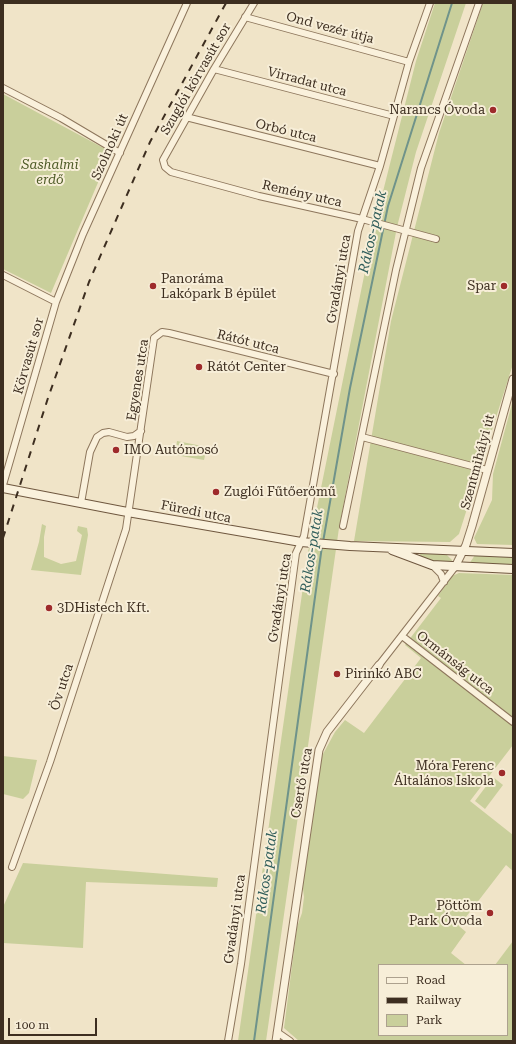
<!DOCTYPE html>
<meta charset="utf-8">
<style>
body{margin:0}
#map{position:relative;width:516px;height:1044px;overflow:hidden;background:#f0e4c8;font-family:"Roboto Serif",serif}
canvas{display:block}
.frame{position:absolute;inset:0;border:4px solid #3d2e20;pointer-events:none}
.legend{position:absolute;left:378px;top:964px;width:130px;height:72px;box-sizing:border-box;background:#f7eed8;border:1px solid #ada18e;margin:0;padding:5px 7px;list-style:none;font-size:12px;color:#3d2e20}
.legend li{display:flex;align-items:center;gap:8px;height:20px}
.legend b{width:20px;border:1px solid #ada18e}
.scale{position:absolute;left:8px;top:1018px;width:89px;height:18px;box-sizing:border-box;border:2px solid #3d2e20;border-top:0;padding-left:5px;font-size:12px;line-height:14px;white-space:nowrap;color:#3d2e20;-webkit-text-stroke:3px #f7eed8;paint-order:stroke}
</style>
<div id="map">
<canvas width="516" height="1044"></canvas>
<div class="frame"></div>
<ul class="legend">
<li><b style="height:5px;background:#faf1dc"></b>Road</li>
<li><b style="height:5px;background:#3d2e20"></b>Railway</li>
<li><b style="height:11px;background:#c9cf9b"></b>Park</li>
</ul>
<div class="scale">100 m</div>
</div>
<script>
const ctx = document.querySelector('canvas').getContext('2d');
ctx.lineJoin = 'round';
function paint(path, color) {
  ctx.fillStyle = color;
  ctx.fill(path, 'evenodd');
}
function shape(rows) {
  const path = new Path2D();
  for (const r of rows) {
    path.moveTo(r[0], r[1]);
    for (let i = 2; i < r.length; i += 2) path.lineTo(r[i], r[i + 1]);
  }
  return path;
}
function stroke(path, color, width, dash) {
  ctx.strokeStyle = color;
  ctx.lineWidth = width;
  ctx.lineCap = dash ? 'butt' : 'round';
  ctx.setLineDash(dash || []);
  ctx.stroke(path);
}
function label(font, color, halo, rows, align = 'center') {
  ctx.font = font + ' "Roboto Serif",serif';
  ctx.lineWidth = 4;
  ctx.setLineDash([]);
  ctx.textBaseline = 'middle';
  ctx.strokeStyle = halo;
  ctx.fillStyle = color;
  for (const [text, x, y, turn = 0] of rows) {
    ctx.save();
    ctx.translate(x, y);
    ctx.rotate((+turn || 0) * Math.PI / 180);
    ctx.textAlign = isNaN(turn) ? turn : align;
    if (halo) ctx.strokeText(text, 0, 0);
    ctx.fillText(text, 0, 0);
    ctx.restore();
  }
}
paint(shape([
 [435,3,466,3,416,152,397,227,339,528,266,1041,238,1041,308,552,374,227,416,61],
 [483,3,513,3,513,364,459,534,450,542,354,541,391,321,439,133],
 [3,94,111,152,51,293,3,269],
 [513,400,513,545,477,544,474,538,492,500,493,474],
 [177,441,207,447,204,460,175,455],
 [42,524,46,526,44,537,44,557,61,564,76,561,82,535,77,531,78,526,87,528,88,535,81,575,31,570,39,542],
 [422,552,445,553,452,560,451,564,429,561,421,558,420,554],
 [475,555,513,556,513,565,469,564],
 [459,573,513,575,513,745,470,801,513,835,513,871,506,865,459,926,466,932,451,953,466,965,379,965,379,1035,507,1035,507,965,495,965,513,941,513,1041,299,1041,284,1028,297,927,302,913,304,897,302,881,318,767,323,754,335,732,345,720,364,733,421,658,405,645,441,598,438,596,452,576],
 [3,756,37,760,29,793,23,799,3,794],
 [493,777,503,785,485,809,475,801],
 [23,863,218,878,217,887,86,882,83,948,3,943,3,907]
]), '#c9cf9b');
stroke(shape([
 [323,542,350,388,388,206,452,3],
 [254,1041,322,546]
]), '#6f938a', 2);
const minor = shape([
 [254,3,214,69,163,160,165,167,171,172,259,196,362,219,436,239],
 [245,17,409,62],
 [214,69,394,116],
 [3,88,61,118,120,153],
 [186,117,380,166],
 [3,275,56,302],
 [362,437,487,470],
 [3,485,56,302,83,234,187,3],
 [81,503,90,452,97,437,103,433,109,432,127,437,134,436,141,431],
 [343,526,396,270,421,168,479,3],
 [432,565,441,574,444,582],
 [402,636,513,722],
 [379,665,455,567],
 [12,867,50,762,126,529,154,338,162,332,169,333,334,374],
 [277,1032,290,1041],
 [228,1041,241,964,296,553,304,536,358,231,380,166,409,62,430,3]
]);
const tertiary = shape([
 [455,567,466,545,472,526,513,379],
 [276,1041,319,750,327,732,379,665]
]);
const secondary = shape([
 [3,488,122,511,301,542,350,546,513,553],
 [392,550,432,565,513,569]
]);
stroke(minor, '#8d765c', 8);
stroke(tertiary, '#8d765c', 9);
stroke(secondary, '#6f573f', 10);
stroke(minor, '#faf1dc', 6);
stroke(tertiary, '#faf1dc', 7);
stroke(secondary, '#faf1dc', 8);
stroke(shape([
 [3,538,48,398,89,282,150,142,226,3]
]), '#3d2e20', 2, [7, 7]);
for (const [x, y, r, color] of [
 [493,110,4,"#9e2a2b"],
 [153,286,4,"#9e2a2b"],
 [504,286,4,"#9e2a2b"],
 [199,367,4,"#9e2a2b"],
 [116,450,4,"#9e2a2b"],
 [216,492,4,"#9e2a2b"],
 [49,608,4,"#9e2a2b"],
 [337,674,4,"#9e2a2b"],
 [502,773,4,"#9e2a2b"],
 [490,913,4,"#9e2a2b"]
]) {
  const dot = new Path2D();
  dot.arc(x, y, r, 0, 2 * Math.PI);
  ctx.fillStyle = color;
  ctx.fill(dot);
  stroke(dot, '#f7eed8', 1.5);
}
label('13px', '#3d2e20', '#f7eed8', [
 ["Ond vezér útja",330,28,15],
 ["Szuglói körvasút sor",196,79,-60],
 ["Virradat utca",307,82,15],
 ["Orbó utca",286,131,14],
 ["Szolnoki út",110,147,-66],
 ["Remény utca",302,194,13],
 ["Gvadányi utca",339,279,-80],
 ["Rátót utca",248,342,14],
 ["Körvasút sor",29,356,-74],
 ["Egyenes utca",138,380,-81],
 ["Szentmihályi út",478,462,-75],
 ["Füredi utca",196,512,11],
 ["Gvadányi utca",280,598,-81],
 ["Ormánság utca",455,663,38],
 ["Öv utca",62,687,-72],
 ["Csertő utca",302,783,-80],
 ["Gvadányi utca",235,919,-82]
]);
label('13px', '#3d2e20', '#f7eed8', [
 ["Narancs Óvoda",485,110,"right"],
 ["Panoráma",161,279],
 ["Lakópark B épület",161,294],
 ["Spar",496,286,"right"],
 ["Rátót Center",207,367],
 ["IMO Autómosó",124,450],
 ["Zuglói Fűtőerőmű",224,492],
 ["3DHistech Kft.",57,608],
 ["Pirinkó ABC",345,674],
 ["Móra Ferenc",494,766,"right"],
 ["Általános Iskola",494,781,"right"],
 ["Pöttöm",482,906,"right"],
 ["Park Óvoda",482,921,"right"]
], 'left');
label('italic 13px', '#4d5a26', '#f7eed8', [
 ["Sashalmi",50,165],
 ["erdő",50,180]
]);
label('italic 14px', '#2f5d5a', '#f7eed8', [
 ["Rákos-patak",373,232,-77],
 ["Rákos-patak",312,551,-81],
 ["Rákos-patak",267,872,-82]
]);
</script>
